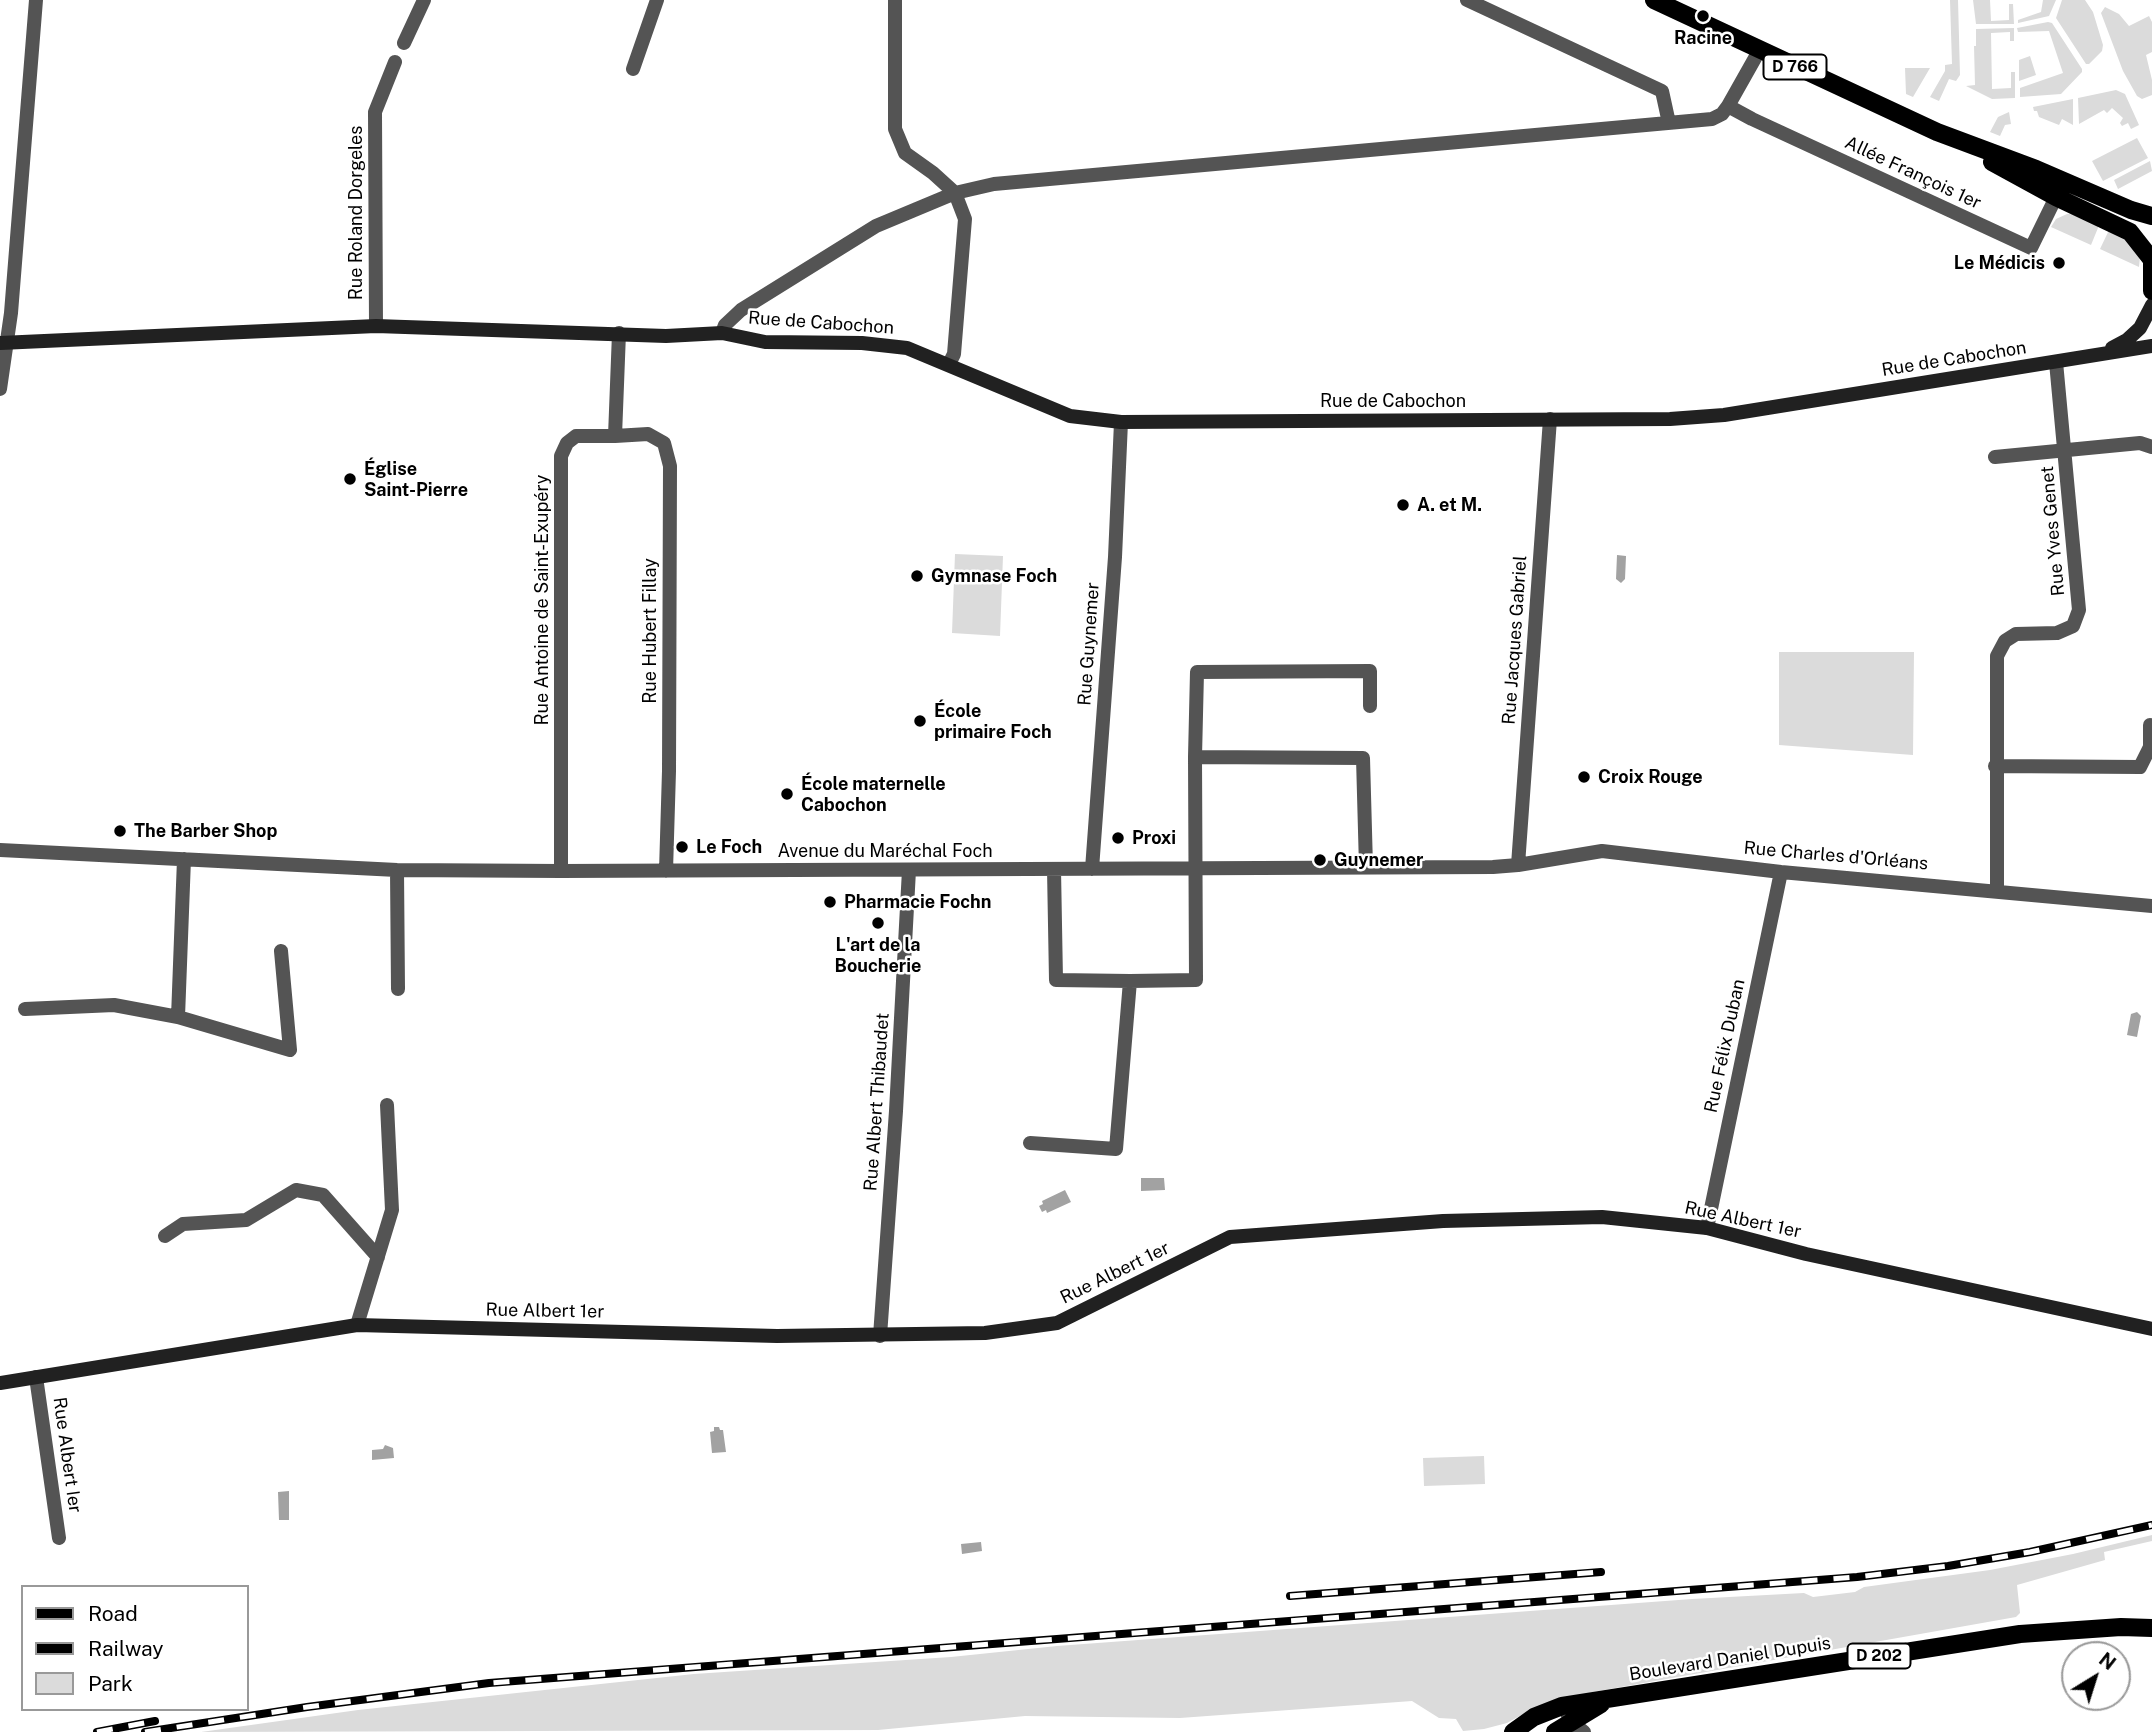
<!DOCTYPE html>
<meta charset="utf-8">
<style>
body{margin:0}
#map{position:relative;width:2152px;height:1732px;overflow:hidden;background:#fff;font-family:"Public Sans",sans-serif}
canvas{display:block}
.legend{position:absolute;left:21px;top:1585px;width:228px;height:126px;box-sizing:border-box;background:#fff;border:2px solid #999;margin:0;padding:9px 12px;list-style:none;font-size:21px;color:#000}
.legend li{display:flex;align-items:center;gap:14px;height:35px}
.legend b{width:35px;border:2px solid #999}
.north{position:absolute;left:2061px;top:1641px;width:70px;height:70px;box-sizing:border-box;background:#fff;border:2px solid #999;border-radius:50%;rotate:38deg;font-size:19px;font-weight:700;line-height:28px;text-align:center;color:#000}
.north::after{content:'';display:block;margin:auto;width:24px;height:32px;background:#000;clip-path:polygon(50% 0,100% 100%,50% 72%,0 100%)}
</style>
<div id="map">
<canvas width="2152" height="1732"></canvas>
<ul class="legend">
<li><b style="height:9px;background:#000"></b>Road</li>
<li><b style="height:9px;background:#000"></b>Railway</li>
<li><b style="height:19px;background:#dbdbdb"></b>Park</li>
</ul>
<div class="north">N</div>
</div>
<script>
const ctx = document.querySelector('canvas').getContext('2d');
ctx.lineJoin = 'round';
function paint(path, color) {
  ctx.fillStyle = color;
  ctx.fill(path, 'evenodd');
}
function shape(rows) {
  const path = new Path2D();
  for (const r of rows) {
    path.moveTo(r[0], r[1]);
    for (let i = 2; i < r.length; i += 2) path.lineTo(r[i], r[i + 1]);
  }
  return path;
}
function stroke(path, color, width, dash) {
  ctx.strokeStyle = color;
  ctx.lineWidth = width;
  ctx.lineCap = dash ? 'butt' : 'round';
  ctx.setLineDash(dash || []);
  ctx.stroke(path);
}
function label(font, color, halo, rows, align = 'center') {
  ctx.font = font + ' "Public Sans",sans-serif';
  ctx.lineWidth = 5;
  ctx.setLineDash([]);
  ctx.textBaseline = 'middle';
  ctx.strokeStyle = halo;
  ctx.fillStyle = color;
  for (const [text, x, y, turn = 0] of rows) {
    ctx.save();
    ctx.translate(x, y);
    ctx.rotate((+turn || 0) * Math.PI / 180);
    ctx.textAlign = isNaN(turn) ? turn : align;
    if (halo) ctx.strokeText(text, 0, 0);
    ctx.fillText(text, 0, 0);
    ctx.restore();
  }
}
paint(shape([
 [1950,0,1958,0,1960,75,1956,81,1949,79,1939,101,1930,97,1945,71,1945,65,1952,64],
 [1973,0,1990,0,1991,21,2009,20,2009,4,2013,4,2014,24,1976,24],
 [2043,0,2056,0,2049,16,2018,23,2018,20,2041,12],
 [2062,0,2085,0,2093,12,2103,45,2102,51,2089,64,2086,64,2056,18],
 [2105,7,2119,14,2129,26,2149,16,2152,22,2152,52,2146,55,2152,80,2152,95,2142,99,2137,96,2123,71,2101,13],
 [2048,22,2052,23,2082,69,2082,72,2061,94,2020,97,2020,88,2063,73,2049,31,2018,32,2017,28],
 [2014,28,2014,41,2010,41,2010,32,1991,33,1992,89,2011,88,2011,72,2015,72,2015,98,1992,99,1966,86,1975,85,1974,46,1976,46,1976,29],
 [2030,56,2036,75,2019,81,2019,60],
 [1905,68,1930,68,1913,97,1906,94],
 [2116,90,2125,94,2139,125,2131,129,2128,123,2122,126,2120,123,2123,118,2112,108,2107,113,2104,110,2079,124,2078,98],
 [2073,99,2073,125,2062,119,2059,125,2039,117,2037,111,2034,111,2033,107],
 [2009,112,2011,124,2005,125,2000,136,1990,132,1998,117],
 [2137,138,2148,158,2103,181,2092,161],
 [2150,161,2152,171,2118,189,2114,180],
 [2078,213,2100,223,2091,245,2051,227,2056,219,2067,214],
 [2110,228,2123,234,2140,257,2139,267,2100,249],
 [955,554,1003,556,1000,636,952,633],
 [1779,652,1914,652,1913,755,1779,745],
 [1484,1456,1485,1484,1424,1486,1423,1458],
 [2152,1535,2152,1541,2104,1552,2105,1560,2017,1585,2020,1613,2016,1617,1593,1692,1536,1707,1507,1723,1484,1729,1463,1731,1456,1719,1439,1718,1412,1701,1180,1718,1025,1716,878,1730,201,1732,358,1710,694,1674,951,1657,1057,1646,1692,1599,1804,1593,1813,1597,1855,1592,1864,1587,1990,1570,2073,1554]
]), '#dbdbdb');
paint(shape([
 [1617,555,1626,556,1625,579,1621,583,1616,579],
 [2137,1012,2141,1016,2137,1037,2127,1035,2131,1014],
 [1141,1178,1164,1178,1165,1190,1141,1191],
 [1065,1190,1071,1202,1047,1213,1046,1210,1042,1212,1039,1206,1043,1204,1042,1201],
 [714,1427,719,1427,720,1430,723,1430,726,1452,712,1453,710,1432,714,1431],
 [385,1445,393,1448,394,1458,372,1460,372,1450,383,1449],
 [289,1491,289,1520,279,1520,278,1492],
 [981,1542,982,1551,962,1554,961,1544]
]), '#a2a2a2');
stroke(shape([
 [895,0,895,129,905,153,933,173,955,193,965,219,954,354,949,364],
 [1467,0,1662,91,1669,123],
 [404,43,424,0],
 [633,69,657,0],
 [1728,106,1752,119,2031,248,2056,197],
 [376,326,375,112,395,62],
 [722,333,725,325,741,310,876,226,955,193,994,184,1712,119,1722,114,1728,106,1759,51],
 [0,389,11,313,36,0],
 [615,436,648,434,664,443,670,466,669,771,666,871],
 [1995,457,2140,443,2152,447],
 [1195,757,1197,672,1370,671,1370,706],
 [1995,766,2140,767,2150,747,2150,725],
 [0,850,397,870,561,871,1493,867,1518,865,1602,851,1781,872,2152,906],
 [1518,865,1550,419],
 [1054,869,1056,980,1130,981,1196,980,1195,757,1363,758,1366,867],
 [1092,869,1115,557,1121,422],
 [397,870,398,989],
 [561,871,561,456,567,443,576,436,615,436,619,333],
 [1997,891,1997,656,2005,641,2016,634,2057,633,2073,626,2079,610,2056,362],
 [25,1009,114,1005,178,1017,184,859],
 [178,1017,290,1050,281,951],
 [1030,1143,1116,1149,1130,981],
 [1707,1228,1781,872],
 [165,1236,183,1224,246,1220,296,1190,323,1195,378,1257],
 [357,1325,392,1210,387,1105],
 [880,1336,896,1111,909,870],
 [36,1377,59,1538],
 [1567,1713,1571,1721,1584,1732]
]), '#545454', 14);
stroke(shape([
 [0,343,376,326,666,336,722,333,765,342,862,343,907,348,1070,416,1121,422,1670,419,1724,415,2152,346],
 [2112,348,2127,340,2140,328,2152,305],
 [0,1383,357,1325,777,1336,985,1333,1057,1323,1230,1237,1443,1221,1602,1217,1707,1228,1806,1254,2152,1329]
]), '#212121', 14);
stroke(shape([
 [1654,0,1937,132,2036,169,2131,210,2152,216],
 [1992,162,2056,197,2130,232,2152,260],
 [2152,264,2152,291],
 [1513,1732,1534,1717,1562,1706,2020,1634,2121,1627,2152,1628],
 [1555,1732,1601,1704]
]), '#000', 18);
const rail = shape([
 [1290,1596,1601,1572],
 [97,1732,155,1721],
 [145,1732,307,1707,489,1683,1857,1577,1948,1566,2030,1552,2152,1525]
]);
stroke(rail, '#000', 8);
stroke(rail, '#fff', 5, [16]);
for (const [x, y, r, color] of [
 [1703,16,7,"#000"],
 [2059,263,7,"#000"],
 [350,479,7,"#000"],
 [1403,505,7,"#000"],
 [917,576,7,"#000"],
 [920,721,7,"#000"],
 [1584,777,7,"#000"],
 [787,794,7,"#000"],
 [120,831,7,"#000"],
 [1118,838,7,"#000"],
 [682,847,7,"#000"],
 [1320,860,7,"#000"],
 [830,902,7,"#000"],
 [878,923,7,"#000"]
]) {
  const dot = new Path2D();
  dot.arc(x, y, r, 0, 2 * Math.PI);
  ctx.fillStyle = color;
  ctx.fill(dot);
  stroke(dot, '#fff', 2.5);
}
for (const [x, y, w] of [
 [1795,67,63],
 [1879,1656,63]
]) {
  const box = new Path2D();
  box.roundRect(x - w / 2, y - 12.5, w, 25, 5);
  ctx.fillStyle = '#fff';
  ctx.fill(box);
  stroke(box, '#000', 2);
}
label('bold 16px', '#000', null, [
 ["D 766",1795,67],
 ["D 202",1879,1656]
]);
label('bold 18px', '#000', '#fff', [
 ["Racine",1703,38,"center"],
 ["Le Médicis",2045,263,"right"],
 ["Église",364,469],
 ["Saint-Pierre",364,490],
 ["A. et M.",1417,505],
 ["Gymnase Foch",931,576],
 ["École",934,711],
 ["primaire Foch",934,732],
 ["Croix Rouge",1598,777],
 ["École maternelle",801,784],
 ["Cabochon",801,805],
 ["The Barber Shop",134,831],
 ["Proxi",1132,838],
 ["Le Foch",696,847],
 ["Guynemer",1334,860],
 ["Pharmacie Fochn",844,902],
 ["L'art de la",878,945,"center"],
 ["Boucherie",878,966,"center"]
], 'left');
label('18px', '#000', '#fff', [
 ["Allée François 1er",1913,173,25],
 ["Rue Roland Dorgeles",356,213,-90],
 ["Rue de Cabochon",821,323,4],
 ["Rue de Cabochon",1954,359,-9],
 ["Rue de Cabochon",1393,401],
 ["Rue Yves Genet",2053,531,-95],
 ["Rue Antoine de Saint-Exupéry",542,600,-90],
 ["Rue Hubert Fillay",650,631,-90],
 ["Rue Jacques Gabriel",1515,640,-86],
 ["Rue Guynemer",1089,644,-86],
 ["Avenue du Maréchal Foch",885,851],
 ["Rue Charles d'Orléans",1836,856,5],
 ["Rue Félix Duban",1725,1046,-78],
 ["Rue Albert Thibaudet",877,1102,-86],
 ["Rue Albert 1er",1743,1220,12],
 ["Rue Albert 1er",1115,1273,-26],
 ["Rue Albert 1er",545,1311,1],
 ["Rue Albert Ier",67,1455,82],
 ["Boulevard Daniel Dupuis",1730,1659,-9]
]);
</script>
